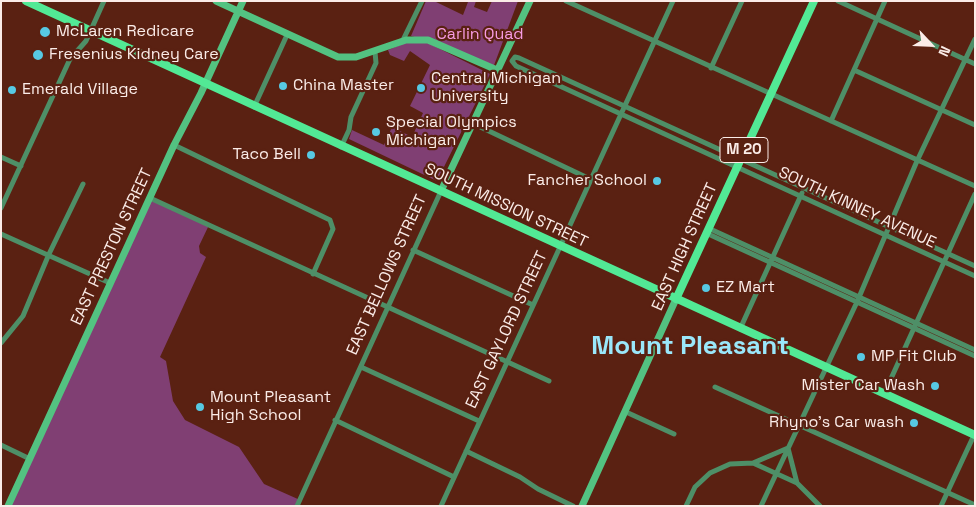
<!DOCTYPE html>
<style>
body{margin:0}
#map{position:relative;width:976px;height:507px;overflow:hidden;background:#5a2112;font-family:"Space Grotesk",sans-serif}
canvas{display:block}
.frame{position:absolute;inset:0;border:2px solid #fbece8;pointer-events:none}
.north{position:absolute;left:906px;top:20px;width:50px;height:50px;-webkit-text-stroke:4px #5a2112;paint-order:stroke;rotate:115deg;font-size:14px;font-weight:700;line-height:20px;text-align:center;color:#fbece8}
.north::after{content:'';display:block;margin:auto;width:18px;height:22px;background:#fbece8;clip-path:polygon(50% 0,100% 100%,50% 72%,0 100%)}
</style>
<div id="map">
<canvas width="976" height="507"></canvas>
<div class="frame"></div>
<div class="north">N</div>
</div>
<script>
const ctx = document.querySelector('canvas').getContext('2d');
ctx.lineJoin = 'round';
function paint(path, color) {
  ctx.fillStyle = color;
  ctx.fill(path, 'evenodd');
}
function shape(rows) {
  const path = new Path2D();
  for (const r of rows) {
    path.moveTo(r[0], r[1]);
    for (let i = 2; i < r.length; i += 2) path.lineTo(r[i], r[i + 1]);
  }
  return path;
}
function stroke(path, color, width, dash) {
  ctx.strokeStyle = color;
  ctx.lineWidth = width;
  ctx.lineCap = dash ? 'butt' : 'round';
  ctx.setLineDash(dash || []);
  ctx.stroke(path);
}
function label(font, color, halo, rows, align = 'center') {
  ctx.font = font + ' "Space Grotesk",sans-serif';
  ctx.lineWidth = 4.5;
  ctx.setLineDash([]);
  ctx.textBaseline = 'middle';
  ctx.strokeStyle = halo;
  ctx.fillStyle = color;
  for (const [text, x, y, turn = 0] of rows) {
    ctx.save();
    ctx.translate(x, y);
    ctx.rotate((+turn || 0) * Math.PI / 180);
    ctx.textAlign = isNaN(turn) ? turn : align;
    if (halo) ctx.strokeText(text, 0, 0);
    ctx.fillText(text, 0, 0);
    ctx.restore();
  }
}
paint(shape([
 [426,1,434,1,463,15,468,2,476,1,474,7,487,12,492,1,518,1,493,68,443,45,411,36],
 [405,43,428,43,490,74,437,181,349,139,352,130,384,145,392,127,412,137,423,113,410,106,430,65,410,51,404,61,390,55,388,50],
 [150,198,209,225,199,246,200,253,206,257,160,357,166,361,173,401,185,420,239,447,264,484,300,500,297,506,8,506]
]), '#803f73');
stroke(shape([
 [566,1,975,186],
 [838,1,975,64],
 [402,42,422,1],
 [711,68,742,1],
 [854,70,975,125],
 [254,107,287,35],
 [831,121,885,1],
 [472,123,590,179],
 [174,145,330,220,333,229,313,274],
 [341,147,349,130,351,117,376,63,375,52],
 [1,157,21,166],
 [150,198,549,381],
 [1,208,70,59,86,41,104,1],
 [708,228,975,350],
 [706,233,975,356],
 [1,234,110,283],
 [413,250,533,305],
 [975,266,519,58,515,57,512,61,516,66,975,276],
 [740,329,802,193],
 [1,343,23,316,49,254,83,184],
 [361,367,479,421],
 [715,387,975,505],
 [884,394,975,194],
 [626,412,674,434],
 [335,420,454,477],
 [1,445,30,459],
 [466,451,520,477,538,489,573,506],
 [753,463,788,448,797,483],
 [297,506,441,191],
 [441,506,673,1],
 [686,506,695,487,710,473,730,464,753,463,797,483,820,506],
 [761,506,857,302,917,161,975,39],
 [941,506,975,433]
]), '#4e8f67', 5);
stroke(shape([
 [216,1,338,57,356,57,406,40,428,40,497,70],
 [441,191,530,1],
 [8,506,174,145,201,93,243,1],
 [582,506,676,299]
]), '#53c281', 7);
stroke(shape([
 [26,1,975,435],
 [676,299,814,1]
]), '#52e995', 8);
for (const [x, y, r, color] of [
 [45,32,6,"#57c9e3"],
 [38,55,6,"#57c9e3"],
 [283,86,5,"#57c9e3"],
 [421,88,5,"#57c9e3"],
 [12,90,5,"#57c9e3"],
 [376,132,5,"#57c9e3"],
 [311,155,5,"#57c9e3"],
 [657,181,5,"#57c9e3"],
 [706,288,5,"#57c9e3"],
 [861,357,5,"#57c9e3"],
 [935,386,5,"#57c9e3"],
 [200,407,5,"#57c9e3"],
 [914,423,5,"#57c9e3"]
]) {
  const dot = new Path2D();
  dot.arc(x, y, r, 0, 2 * Math.PI);
  ctx.fillStyle = color;
  ctx.fill(dot);
  stroke(dot, '#5a2112', 2);
}
for (const [x, y, w] of [
 [744,150,48]
]) {
  const box = new Path2D();
  box.roundRect(x - w / 2, y - 12.5, w, 25, 4);
  ctx.fillStyle = '#5a2112';
  ctx.fill(box);
  stroke(box, '#fbece8', 1);
}
label('bold 15px', '#fbece8', null, [
 ["M 20",744,150]
]);
label('16px', '#fbece8', '#5a2112', [
 ["McLaren Redicare",56,32],
 ["Fresenius Kidney Care",49,55],
 ["Central Michigan",431,79],
 ["University",431,97],
 ["China Master",293,86],
 ["Emerald Village",22,90],
 ["Special Olympics",386,123],
 ["Michigan",386,141],
 ["Taco Bell",301,155,"right"],
 ["Fancher School",647,181,"right"],
 ["EZ Mart",716,288],
 ["MP Fit Club",871,357],
 ["Mister Car Wash",925,386,"right"],
 ["Mount Pleasant",210,398],
 ["High School",210,416],
 ["Rhyno's Car wash",904,423,"right"]
], 'left');
label('16px', '#f79ce3', '#5a2112', [
 ["Carlin Quad",480,35]
]);
label('16px', '#fbece8', '#5a2112', [
 ["SOUTH MISSION STREET",506,206,25],
 ["SOUTH KINNEY AVENUE",857,208,25],
 ["EAST PRESTON STREET",112,247,-65],
 ["EAST HIGH STREET",685,247,-66],
 ["EAST BELLOWS STREET",387,275,-66],
 ["EAST GAYLORD STREET",507,330,-65]
]);
label('bold 26px', '#9ae7fa', '#5a2112', [
 ["Mount Pleasant",690,347]
]);
</script>
